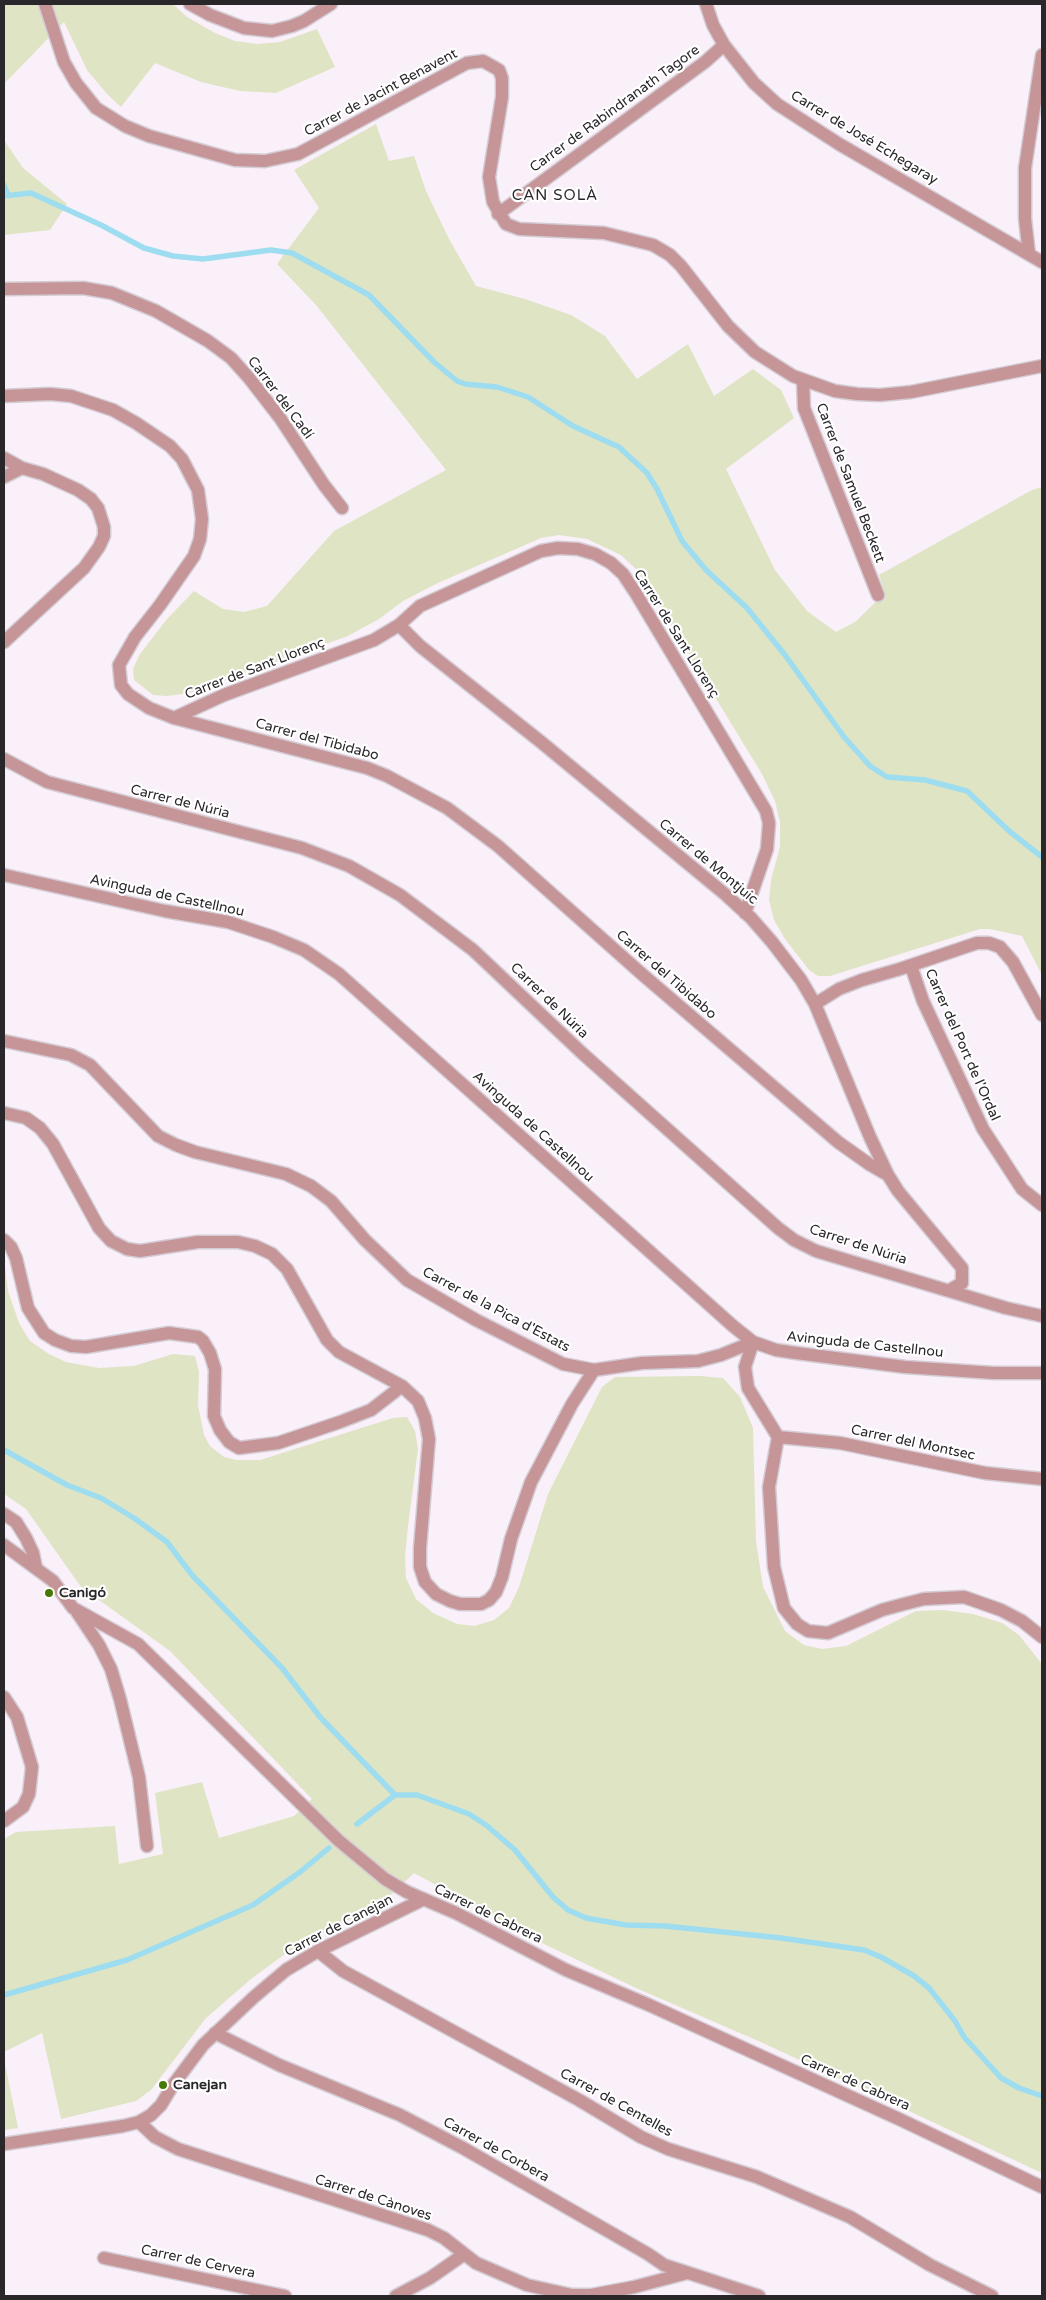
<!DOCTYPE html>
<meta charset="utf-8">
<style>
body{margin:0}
#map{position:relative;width:1046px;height:2300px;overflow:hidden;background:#f9f0f9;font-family:"Varela Round",sans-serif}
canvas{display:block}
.frame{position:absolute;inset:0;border:5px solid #2a272a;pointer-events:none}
</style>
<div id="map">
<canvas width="1046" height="2300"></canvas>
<div class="frame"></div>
</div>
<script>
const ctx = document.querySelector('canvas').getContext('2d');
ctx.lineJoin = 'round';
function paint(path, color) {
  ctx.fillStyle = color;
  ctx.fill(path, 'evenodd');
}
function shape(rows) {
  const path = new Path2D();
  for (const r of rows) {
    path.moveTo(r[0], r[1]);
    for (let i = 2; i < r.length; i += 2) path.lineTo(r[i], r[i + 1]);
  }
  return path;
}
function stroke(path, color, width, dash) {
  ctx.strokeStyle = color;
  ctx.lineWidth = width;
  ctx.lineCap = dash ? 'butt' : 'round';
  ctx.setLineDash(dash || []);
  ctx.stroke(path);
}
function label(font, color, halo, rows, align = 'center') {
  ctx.font = font + ' "Varela Round",sans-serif';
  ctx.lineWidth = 4.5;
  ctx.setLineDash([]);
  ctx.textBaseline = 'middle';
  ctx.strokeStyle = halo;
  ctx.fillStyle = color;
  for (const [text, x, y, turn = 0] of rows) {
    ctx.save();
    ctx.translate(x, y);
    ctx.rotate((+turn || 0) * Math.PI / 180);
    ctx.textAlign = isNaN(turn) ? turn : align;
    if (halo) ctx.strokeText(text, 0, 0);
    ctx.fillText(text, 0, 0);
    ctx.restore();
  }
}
paint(shape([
 [4,4,173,4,187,17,215,33,235,41,257,44,280,42,317,29,335,67,276,93,240,91,201,82,155,63,121,107,107,94,87,70,64,22,4,84],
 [376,124,389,161,414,156,426,191,449,239,476,286,525,299,571,315,605,336,637,379,688,344,714,396,753,369,781,390,794,418,726,469,775,570,807,611,836,632,855,622,885,593,879,575,1032,490,1042,487,1042,975,1022,936,990,929,980,929,830,976,818,976,809,970,785,939,774,920,769,900,771,880,780,847,780,822,775,801,762,774,638,571,621,555,587,539,559,535,541,538,438,583,403,601,379,619,348,636,189,693,167,696,153,695,134,680,133,669,140,654,167,619,194,591,223,609,244,612,267,606,334,531,446,470,316,305,277,264,319,208,294,170],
 [4,140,23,168,67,204,50,230,4,235],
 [4,1259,8,1291,19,1323,30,1341,49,1354,66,1362,99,1368,134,1366,173,1354,195,1356,199,1372,198,1405,204,1435,210,1446,224,1457,237,1460,260,1460,393,1418,407,1417,415,1431,418,1449,408,1526,405,1556,406,1578,416,1599,433,1613,457,1624,474,1626,494,1620,509,1608,519,1587,548,1494,602,1387,615,1377,700,1376,723,1378,740,1397,753,1428,756,1541,763,1587,785,1631,804,1645,822,1649,846,1646,916,1611,943,1610,973,1614,1002,1623,1019,1635,1042,1664,1042,2173,763,2043,636,1988,544,1944,414,1873,383,1902,289,1951,251,1979,206,2018,151,2090,136,2101,61,2119,42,2033,4,2052,4,1839,16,1832,115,1826,119,1864,163,1854,155,1793,202,1782,219,1838,294,1816,312,1799,170,1651,81,1587,26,1509,4,1494],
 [4,2059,18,2128,4,2130]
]), '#dfe4c4');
stroke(shape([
 [4,185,8,195],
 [4,196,31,193,101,225,144,248,173,256,203,259,271,250,292,253,369,295,434,362,457,381,465,384,497,387,528,397,573,426,619,447,647,473,657,489,682,541,706,570,747,608,785,655,844,737,870,766,887,777,925,780,967,791,1009,831,1042,857],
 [4,1450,67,1485,101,1498,134,1518,167,1542,192,1575,282,1668,320,1717,395,1795],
 [357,1824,395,1795,417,1795,469,1814,486,1825,515,1850,553,1897,568,1910,586,1918,626,1925,665,1926,781,1938,864,1950,881,1957,914,1976,929,1988,955,2021,964,2037,1001,2078,1019,2088,1042,2096],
 [4,1995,127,1960,253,1905,300,1872,329,1848]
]), '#9eddf0', 5.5);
const street = shape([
 [45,4,64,62,76,83,96,108,125,126,149,136,235,160,265,161,298,154,467,63,483,61,499,70,502,78,502,97,489,177,493,202,506,224,519,229,604,233,653,245,670,255,681,266,728,326,755,352,793,376,835,391,857,394,880,395,911,392,1042,366],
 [190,4,210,15,244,28,272,31,292,26,304,21,331,4],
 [706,4,713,25,724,45,754,83,777,104,839,144,1042,262],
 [498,214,705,62,724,45],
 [1029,254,1025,219,1025,168,1042,55],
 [4,289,83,288,112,293,156,311,208,341,231,358,249,378,280,418,324,485,342,508],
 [803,380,804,408,878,595],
 [4,396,50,394,71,396,113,410,136,423,170,446,182,459,198,490,202,519,200,539,194,556,160,605,135,637,119,665,121,685,128,694,149,708,174,718,367,768,387,776,447,808,498,846,643,975,838,1142,869,1164,888,1175],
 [4,458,22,468],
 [4,477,22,468,43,474,78,490,91,499,98,508,104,527,104,536,99,547,84,568,4,642],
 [399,625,420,646,541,742,726,895,751,918,772,942,801,980,815,1004,870,1137,888,1175,898,1191,962,1268,962,1283,950,1290],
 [174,718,224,695,374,640,399,625,420,606,541,551,558,548,578,549,595,554,611,563,623,574,635,592,766,811,769,823,767,849,745,913],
 [4,759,47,782,302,848,349,866,400,895,473,950,582,1053,778,1228,794,1240,816,1251,1006,1308,1042,1316],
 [4,875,165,911,228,922,273,937,304,950,339,974,733,1326,753,1342,776,1350,796,1353,905,1367,994,1373,1042,1373],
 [911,966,923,1001,983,1129,1022,1189,1042,1205],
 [815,1004,839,989,862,980,900,969,977,943,989,943,1000,947,1013,962,1042,1015],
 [4,1041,71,1055,90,1065,158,1136,176,1145,195,1152,286,1174,311,1186,331,1201,365,1240,407,1280,476,1320,563,1364,594,1370,642,1363,698,1361,721,1355,753,1342],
 [4,1113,26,1118,40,1128,53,1144,99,1228,111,1241,127,1249,140,1251,198,1242,238,1242,255,1246,272,1254,287,1269,327,1340,339,1352,402,1386,418,1401,425,1418,429,1439,420,1548,420,1567,425,1582,436,1594,450,1601,460,1604,481,1604,489,1600,496,1592,502,1577,511,1539,531,1482,572,1404,594,1370],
 [4,1240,11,1247,16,1258,28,1308,44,1333,55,1340,71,1346,86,1347,169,1333,198,1337,203,1341,210,1353,215,1369,214,1416,220,1430,229,1442,239,1448,278,1443,340,1422,371,1410,402,1386],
 [753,1342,745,1367,748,1388,778,1437,769,1487,774,1567,784,1608,797,1624,808,1631,828,1633,882,1610,904,1604,924,1599,964,1597,1001,1610,1022,1621,1042,1637],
 [778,1437,840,1443,985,1473,1042,1479],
 [4,1514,16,1522,26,1538,33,1553,36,1568],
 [4,1545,53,1581,73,1608,138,1644,338,1840,385,1879,407,1892,456,1913,566,1970,649,2005,899,2119,1042,2187],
 [77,1612,99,1645,111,1669,120,1699,139,1777,147,1846],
 [4,1697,17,1717,32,1767,29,1794,23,1807,4,1821],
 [318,1951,343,1971,579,2100,641,2137,668,2149,757,2177,850,2217,930,2265,992,2296],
 [215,2033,279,2065,400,2115,463,2148,648,2254,664,2265,759,2296],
 [139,2122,155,2137,178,2149,428,2230,444,2238,476,2263,527,2285,572,2295,591,2295,634,2287,687,2273],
 [4,2144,123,2126,139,2122,151,2115,161,2105,173,2085,203,2045,254,1997,286,1970,318,1951,424,1899],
 [104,2258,285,2296],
 [396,2296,430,2278,463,2255]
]);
stroke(street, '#d4ccd4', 15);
stroke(street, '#c69598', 12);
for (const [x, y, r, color] of [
 [49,1593,5,"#467905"],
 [163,2085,5,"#467905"]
]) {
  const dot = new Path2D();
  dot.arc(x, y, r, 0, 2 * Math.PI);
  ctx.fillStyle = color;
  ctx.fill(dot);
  stroke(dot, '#fff', 2);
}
label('14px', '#2a272a', '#fff', [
 ["Carrer de Jacint Benavent",381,93,-28],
 ["Carrer de Rabindranath Tagore",615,109,-36],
 ["Carrer de José Echegaray",864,138,31],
 ["Carrer del Cadí",280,398,53],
 ["Carrer de Samuel Beckett",850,483,69],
 ["Carrer de Sant Llorenç",676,634,58],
 ["Carrer de Sant Llorenç",255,669,-21],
 ["Carrer del Tibidabo",317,740,15],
 ["Carrer de Núria",180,802,14],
 ["Carrer de Montjuic",708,862,40],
 ["Avinguda de Castellnou",167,896,12],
 ["Carrer del Tibidabo",666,975,41],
 ["Carrer de Núria",549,1001,44],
 ["Carrer del Port de l'Ordal",962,1045,66],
 ["Avinguda de Castellnou",533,1127,42],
 ["Carrer de Núria",858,1245,18],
 ["Carrer de la Pica d'Estats",496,1310,28],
 ["Avinguda de Castellnou",865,1345,6],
 ["Carrer del Montsec",913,1443,12],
 ["Carrer de Cabrera",488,1914,26],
 ["Carrer de Canejan",339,1926,-27],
 ["Carrer de Cabrera",855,2083,24],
 ["Carrer de Centelles",616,2103,29],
 ["Carrer de Corbera",496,2150,29],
 ["Carrer de Cànoves",373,2198,18],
 ["Carrer de Cervera",198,2262,12]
]);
label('bold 14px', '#2a272a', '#fff', [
 ["Canigó",59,1593],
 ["Canejan",173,2085]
], 'left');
ctx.letterSpacing = '1px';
label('15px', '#2a272a', '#fff', [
 ["CAN SOLÀ",555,196]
]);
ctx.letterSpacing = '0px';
</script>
